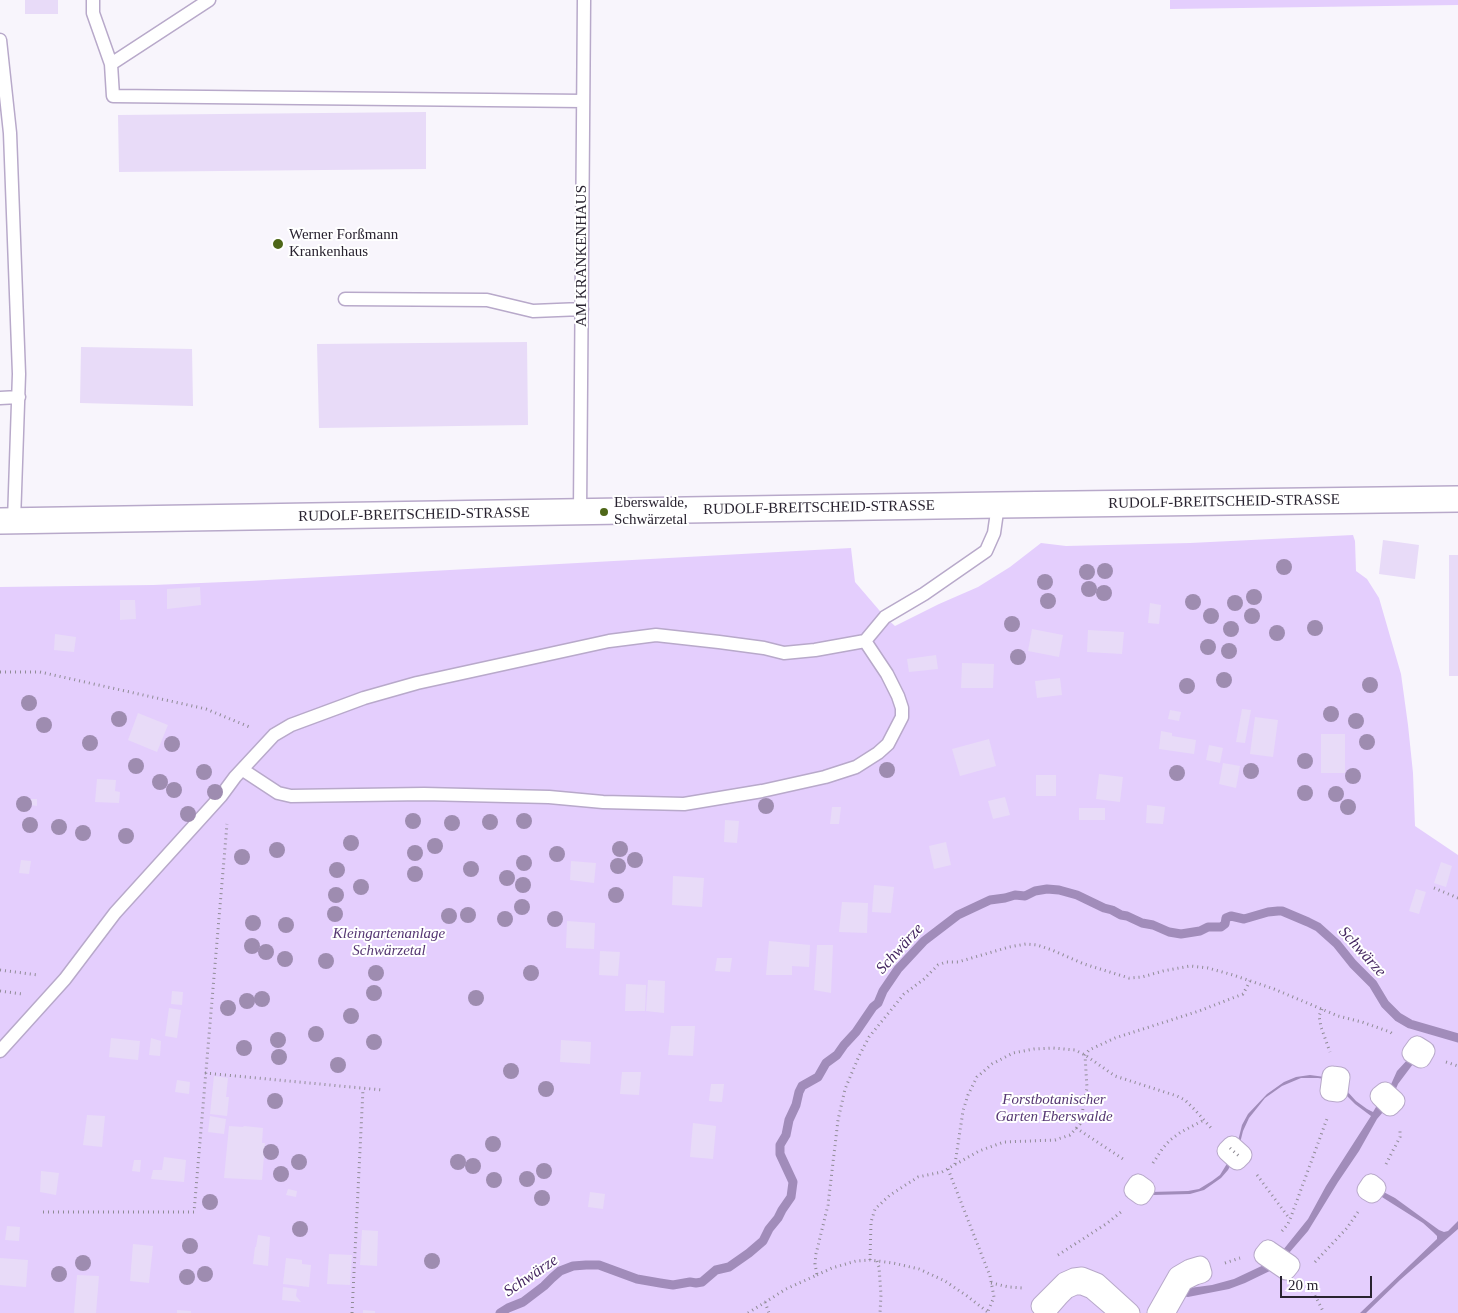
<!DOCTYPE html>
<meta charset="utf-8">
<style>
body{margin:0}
#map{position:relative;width:1458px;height:1313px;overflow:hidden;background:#f8f5fc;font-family:Georgia,serif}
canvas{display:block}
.scale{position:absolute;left:1280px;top:1276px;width:92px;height:22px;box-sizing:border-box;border:2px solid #292330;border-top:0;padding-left:6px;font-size:15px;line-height:18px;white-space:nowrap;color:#292330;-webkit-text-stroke:4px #fff;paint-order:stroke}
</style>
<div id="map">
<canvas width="1458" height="1313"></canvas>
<div class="scale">20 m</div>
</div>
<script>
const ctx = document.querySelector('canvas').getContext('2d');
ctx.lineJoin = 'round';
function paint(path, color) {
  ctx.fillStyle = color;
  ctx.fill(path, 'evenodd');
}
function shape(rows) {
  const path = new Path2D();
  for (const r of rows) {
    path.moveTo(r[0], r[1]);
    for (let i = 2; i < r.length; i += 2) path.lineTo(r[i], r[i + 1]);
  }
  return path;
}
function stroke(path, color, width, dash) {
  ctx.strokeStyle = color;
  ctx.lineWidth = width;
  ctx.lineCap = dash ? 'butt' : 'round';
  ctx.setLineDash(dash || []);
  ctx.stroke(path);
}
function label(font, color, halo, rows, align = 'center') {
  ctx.font = font + ' Georgia,serif';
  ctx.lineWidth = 4;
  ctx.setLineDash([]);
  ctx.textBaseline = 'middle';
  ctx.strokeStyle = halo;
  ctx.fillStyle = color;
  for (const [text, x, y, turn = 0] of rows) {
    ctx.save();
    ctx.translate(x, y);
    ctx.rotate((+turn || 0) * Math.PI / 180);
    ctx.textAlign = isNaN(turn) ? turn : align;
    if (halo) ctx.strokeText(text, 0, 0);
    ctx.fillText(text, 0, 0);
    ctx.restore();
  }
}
paint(shape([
 [1170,0,1458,0,1458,5,1170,9],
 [1353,535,1355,541,1356,571,1367,579,1379,598,1401,674,1408,725,1413,773,1415,826,1458,855,1458,1313,0,1313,0,587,153,585,249,581,851,548,855,582,885,617,895,626,939,604,978,587,1010,567,1041,543,1066,546,1190,543]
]), '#e4cefd');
paint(shape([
 [1419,1056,1398,1084,1389,1105,1377,1119,1359,1151,1338,1182,1308,1231,1276,1268,1245,1283,1229,1289,1188,1297,1174,1295,1182,1289,1212,1285,1234,1279,1268,1263,1279,1255,1308,1219,1326,1186,1371,1116,1355,1104,1331,1080,1318,1078,1301,1078,1282,1086,1265,1098,1249,1118,1243,1131,1238,1151,1228,1170,1221,1178,1204,1190,1190,1194,1153,1195,1143,1194,1150,1192,1188,1191,1199,1189,1212,1181,1220,1175,1236,1149,1242,1125,1248,1114,1267,1094,1284,1082,1296,1077,1310,1075,1332,1078,1346,1090,1356,1101,1367,1109,1373,1112,1376,1107,1384,1100,1397,1071,1409,1058],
 [1376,1188,1395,1198,1439,1230,1444,1232,1448,1231,1458,1221,1458,1229,1400,1280,1366,1313,1360,1313,1437,1239,1437,1236,1433,1232,1423,1223,1374,1192]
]), '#a18cba');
stroke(shape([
 [500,1313,508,1308,523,1302,544,1286,552,1278,560,1271,573,1266,586,1265,599,1265,637,1279,660,1283,673,1285,690,1282,696,1283,702,1282,716,1270,729,1267,749,1253,763,1241,769,1229,778,1218,782,1210,791,1197,793,1182,780,1154,780,1145,786,1135,789,1120,796,1105,799,1092,802,1086,818,1077,826,1063,837,1055,844,1045,856,1032,873,1007,878,1003,883,991,898,969,924,941,958,915,990,900,1005,898,1015,895,1025,896,1035,891,1047,889,1059,890,1077,895,1104,908,1112,910,1121,915,1127,916,1142,923,1153,925,1169,932,1181,934,1200,931,1208,927,1221,927,1225,924,1226,918,1231,916,1244,919,1268,912,1278,911,1282,911,1308,922,1318,927,1337,944,1353,964,1373,984,1385,1004,1398,1017,1410,1024,1458,1038]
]), '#a18cba', 9);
paint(shape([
 [25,0,58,0,58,14,25,14],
 [426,112,426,169,119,172,118,115],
 [527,342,528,425,319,428,317,344],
 [81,347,192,349,193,406,80,403],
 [1383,540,1419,545,1415,579,1379,574],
 [1449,555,1458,555,1458,676,1449,676],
 [200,587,201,605,167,609,167,589],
 [120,600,135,600,136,619,120,620],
 [1150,603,1161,605,1159,624,1148,623],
 [1032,629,1063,635,1059,657,1028,651],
 [1088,630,1124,632,1122,654,1087,652],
 [55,634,76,637,74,652,54,650],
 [936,655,938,669,909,672,907,659],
 [962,663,994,664,993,688,961,688],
 [1060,678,1062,695,1037,698,1035,681],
 [1242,709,1251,710,1245,743,1236,742],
 [1170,710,1181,712,1179,721,1168,719],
 [138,713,168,725,157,752,128,740],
 [1255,717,1278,720,1273,757,1250,754],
 [1161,731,1172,733,1172,736,1196,740,1194,754,1159,749],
 [1321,734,1345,734,1345,773,1321,773],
 [989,739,996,766,960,776,952,749],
 [1209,745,1223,748,1220,763,1206,760],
 [1223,763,1240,766,1236,788,1219,784],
 [1099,774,1123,777,1120,802,1096,799],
 [1036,775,1056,775,1056,796,1036,796],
 [97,779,116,780,115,791,120,792,119,803,95,802],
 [1005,797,1010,815,993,819,988,801],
 [31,799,37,799,37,806,31,805],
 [1147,805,1165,807,1163,824,1146,823],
 [832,807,841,807,839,824,830,824],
 [1079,808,1105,808,1105,820,1079,820],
 [725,820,739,821,737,843,724,842],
 [946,842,951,865,934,869,929,846],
 [21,860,31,861,29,874,19,873],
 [571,861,596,863,594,883,570,880],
 [1441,862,1452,866,1446,887,1434,883],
 [673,876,704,878,702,907,672,905],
 [874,885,894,887,891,913,872,912],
 [1416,889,1426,892,1419,914,1409,911],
 [842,902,868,903,867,933,839,932],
 [567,921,595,923,594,949,566,948],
 [769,941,810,945,809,967,792,966,792,975,766,975],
 [817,945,833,945,831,993,814,990],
 [600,951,620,952,618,976,599,975],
 [717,958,732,958,730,972,715,971],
 [648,980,665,981,664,1013,646,1011],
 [626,984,646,985,645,1011,625,1011],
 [172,991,183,992,182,1005,171,1004],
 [169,1008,181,1010,177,1038,165,1036],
 [671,1026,695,1026,693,1056,668,1055],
 [111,1038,140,1041,138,1060,109,1057],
 [151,1038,161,1041,160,1056,149,1055],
 [561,1040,591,1042,590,1064,560,1062],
 [622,1072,641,1072,639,1095,620,1094],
 [214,1076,228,1078,226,1097,229,1097,227,1116,210,1114],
 [177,1080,190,1082,189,1094,175,1092],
 [711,1084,724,1084,722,1102,709,1101],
 [87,1115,105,1116,102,1147,83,1145],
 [210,1116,226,1119,224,1134,208,1132],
 [693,1123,716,1126,713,1159,690,1157],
 [229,1126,243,1127,244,1126,263,1128,262,1143,265,1143,262,1180,224,1178],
 [164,1157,186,1160,184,1182,151,1179,153,1170,162,1170],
 [134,1160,141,1160,140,1172,132,1171],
 [41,1171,59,1173,56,1195,40,1192],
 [288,1189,297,1191,296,1197,286,1195],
 [590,1192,605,1194,603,1209,588,1207],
 [7,1226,20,1227,19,1241,5,1240],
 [362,1230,378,1231,377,1266,360,1265],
 [258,1235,270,1237,268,1266,253,1264,255,1247,256,1247],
 [133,1244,153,1246,149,1283,130,1281],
 [329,1254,352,1255,350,1285,327,1284],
 [0,1258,28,1260,26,1287,0,1285],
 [286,1258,302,1260,302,1264,311,1265,309,1287,283,1284],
 [77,1275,99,1276,96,1313,74,1313],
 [283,1287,297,1289,296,1296,301,1302,282,1300],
 [177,1310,191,1311,191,1313,177,1313],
 [363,1310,375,1311,375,1313,363,1313]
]), '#e8dbf8');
const service = shape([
 [93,0,93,13,111,64,113,96,583,101],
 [0,40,10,133,19,374,14,521],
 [111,64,209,0],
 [345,299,487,300,533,311,582,309],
 [0,398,19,397],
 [580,512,584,0],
 [243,770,278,793,291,796,424,794,549,797,603,802,684,804,762,791,825,777,856,767,878,753,888,744,902,717,902,708,898,696,887,674,865,641],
 [0,1051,65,979,115,913,221,796,235,777,274,735,291,725,364,698,417,683,609,641,656,635,719,642,764,648,784,653,815,650,865,641,885,617,924,594,986,551,994,533,998,505]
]);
const pedestrian = shape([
 [1417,1046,1425,1051,1421,1058,1412,1053,1417,1046],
 [1332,1076,1340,1077,1338,1092,1330,1091,1332,1076],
 [1385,1092,1395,1101,1390,1106,1380,1096,1385,1092],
 [1232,1146,1242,1155,1237,1160,1227,1151,1232,1146],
 [1138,1184,1145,1189,1141,1195,1134,1190,1138,1184],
 [1371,1184,1376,1188,1372,1193,1367,1190,1371,1184],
 [1268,1250,1290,1265,1286,1270,1264,1255,1268,1250],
 [1120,1313,1092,1289,1082,1285,1075,1285,1066,1289,1059,1296,1046,1311,1041,1306,1065,1282,1074,1278,1082,1277,1097,1283,1130,1313],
 [1157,1313,1178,1276,1190,1269,1200,1266,1202,1273,1195,1275,1183,1281,1165,1313]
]);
const minor = shape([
 [0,521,998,505,1458,499]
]);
stroke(service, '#b8a9ca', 15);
stroke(pedestrian, '#b8a9ca', 21);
stroke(minor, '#b8a9ca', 28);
stroke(shape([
 [0,672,40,672,206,709,252,728],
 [1434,888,1458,898],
 [0,970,38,975],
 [0,991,22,994],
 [1322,1009,1319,1016,1321,1027,1330,1052],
 [1446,1062,1458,1066],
 [205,1073,382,1090],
 [1076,1128,1126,1161],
 [1153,1163,1163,1148,1170,1140,1181,1132,1204,1120],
 [955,1164,963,1111,968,1095,977,1077,992,1064,1013,1053,1034,1049,1053,1048,1075,1050,1085,1055,1115,1076,1177,1096,1185,1100,1195,1110,1212,1129],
 [1386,1164,1400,1137,1400,1128],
 [948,1169,990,1276,994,1297,988,1311],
 [1257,1175,1289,1218],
 [43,1212,194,1212,227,824],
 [1282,1231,1288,1224,1292,1214,1328,1116],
 [1058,1255,1106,1224,1121,1212],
 [870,1260,871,1222,875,1209,890,1195,918,1177,942,1172,979,1151,1004,1142,1055,1140,1070,1135,1080,1124,1087,1088,1085,1055,1089,1050,1115,1038,1199,1011,1243,994,1250,981],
 [877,1261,879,1267,881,1295,880,1313],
 [1315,1262,1347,1228,1358,1212],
 [1225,1263,1240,1258],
 [817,1275,832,1268,856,1261,870,1260,893,1263,919,1269,945,1281,967,1296,989,1313],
 [1308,1282,1324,1313],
 [991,1283,1009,1287,1023,1288],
 [765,1302,769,1313],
 [352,1313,363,1089],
 [748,1313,786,1289,817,1275,815,1264,816,1254,828,1205,838,1120,845,1089,859,1056,869,1037,904,994,924,979,938,965,946,962,958,962,1009,947,1026,944,1037,945,1052,950,1084,964,1129,978,1142,977,1163,971,1190,966,1208,968,1233,975,1274,989,1338,1016,1362,1022,1390,1032,1394,1035]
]), '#908c96', 3, [1, 4]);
stroke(service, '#fff', 12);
stroke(pedestrian, '#fff', 19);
stroke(minor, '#fff', 25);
stroke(shape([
 [1230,1148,1240,1157]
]), '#908c96', 3, [1, 4]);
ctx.fillStyle = '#9e8cb0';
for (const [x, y] of [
 [1284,567],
 [1105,571],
 [1087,572],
 [1045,582],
 [1089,589],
 [1104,593],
 [1254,597],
 [1048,601],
 [1193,602],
 [1235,603],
 [1211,616],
 [1252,616],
 [1012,624],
 [1315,628],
 [1231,629],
 [1277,633],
 [1208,647],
 [1229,651],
 [1018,657],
 [1224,680],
 [1370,685],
 [1187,686],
 [29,703],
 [1331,714],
 [119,719],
 [1356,721],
 [44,725],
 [1367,742],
 [90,743],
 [172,744],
 [1305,761],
 [136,766],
 [887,770],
 [1251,771],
 [204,772],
 [1177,773],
 [1353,776],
 [160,782],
 [174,790],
 [215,792],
 [1305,793],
 [1336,794],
 [24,804],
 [766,806],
 [1348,807],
 [188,814],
 [413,821],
 [524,821],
 [490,822],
 [452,823],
 [30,825],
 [59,827],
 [83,833],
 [126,836],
 [351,843],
 [435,846],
 [620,849],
 [277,850],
 [415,853],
 [557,854],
 [242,857],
 [635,860],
 [524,863],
 [618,866],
 [471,869],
 [337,870],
 [415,874],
 [507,878],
 [523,885],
 [361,887],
 [336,895],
 [616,895],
 [522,907],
 [335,914],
 [468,915],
 [449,916],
 [505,919],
 [555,919],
 [253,923],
 [286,925],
 [252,946],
 [266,952],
 [285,959],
 [326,961],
 [376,973],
 [531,973],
 [374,993],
 [476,998],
 [262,999],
 [247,1001],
 [228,1008],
 [351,1016],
 [316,1034],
 [278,1040],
 [374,1042],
 [244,1048],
 [279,1057],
 [338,1065],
 [511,1071],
 [546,1089],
 [275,1101],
 [493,1144],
 [271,1152],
 [299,1162],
 [458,1162],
 [473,1166],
 [544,1171],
 [281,1174],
 [527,1179],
 [494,1180],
 [542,1198],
 [210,1202],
 [300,1229],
 [190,1246],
 [432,1261],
 [83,1263],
 [59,1274],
 [205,1274],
 [187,1277]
]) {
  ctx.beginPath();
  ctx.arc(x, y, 8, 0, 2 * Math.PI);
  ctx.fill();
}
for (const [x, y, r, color] of [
 [278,244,6,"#4e6718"],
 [604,512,5,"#4e6718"]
]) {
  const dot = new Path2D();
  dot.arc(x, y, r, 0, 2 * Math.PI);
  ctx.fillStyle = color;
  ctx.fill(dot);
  stroke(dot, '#fff', 2);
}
label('15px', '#292330', '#fff', [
 ["Werner Forßmann",289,235],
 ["Krankenhaus",289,252],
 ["Eberswalde,",614,503],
 ["Schwärzetal",614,520]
], 'left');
label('15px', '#292330', '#fff', [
 ["AM KRANKENHAUS",582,256,-90],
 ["RUDOLF-BREITSCHEID-STRASSE",1224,502,-1],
 ["RUDOLF-BREITSCHEID-STRASSE",819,508,-1],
 ["RUDOLF-BREITSCHEID-STRASSE",414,515,-1]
]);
label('italic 15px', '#553672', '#fff', [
 ["Kleingartenanlage",389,934],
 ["Schwärzetal",389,951],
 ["Forstbotanischer",1054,1100],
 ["Garten Eberswalde",1054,1117]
]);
label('italic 16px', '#452761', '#fff', [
 ["Schwärze",900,949,-48],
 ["Schwärze",1362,952,48],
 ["Schwärze",531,1276,-34]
]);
</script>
